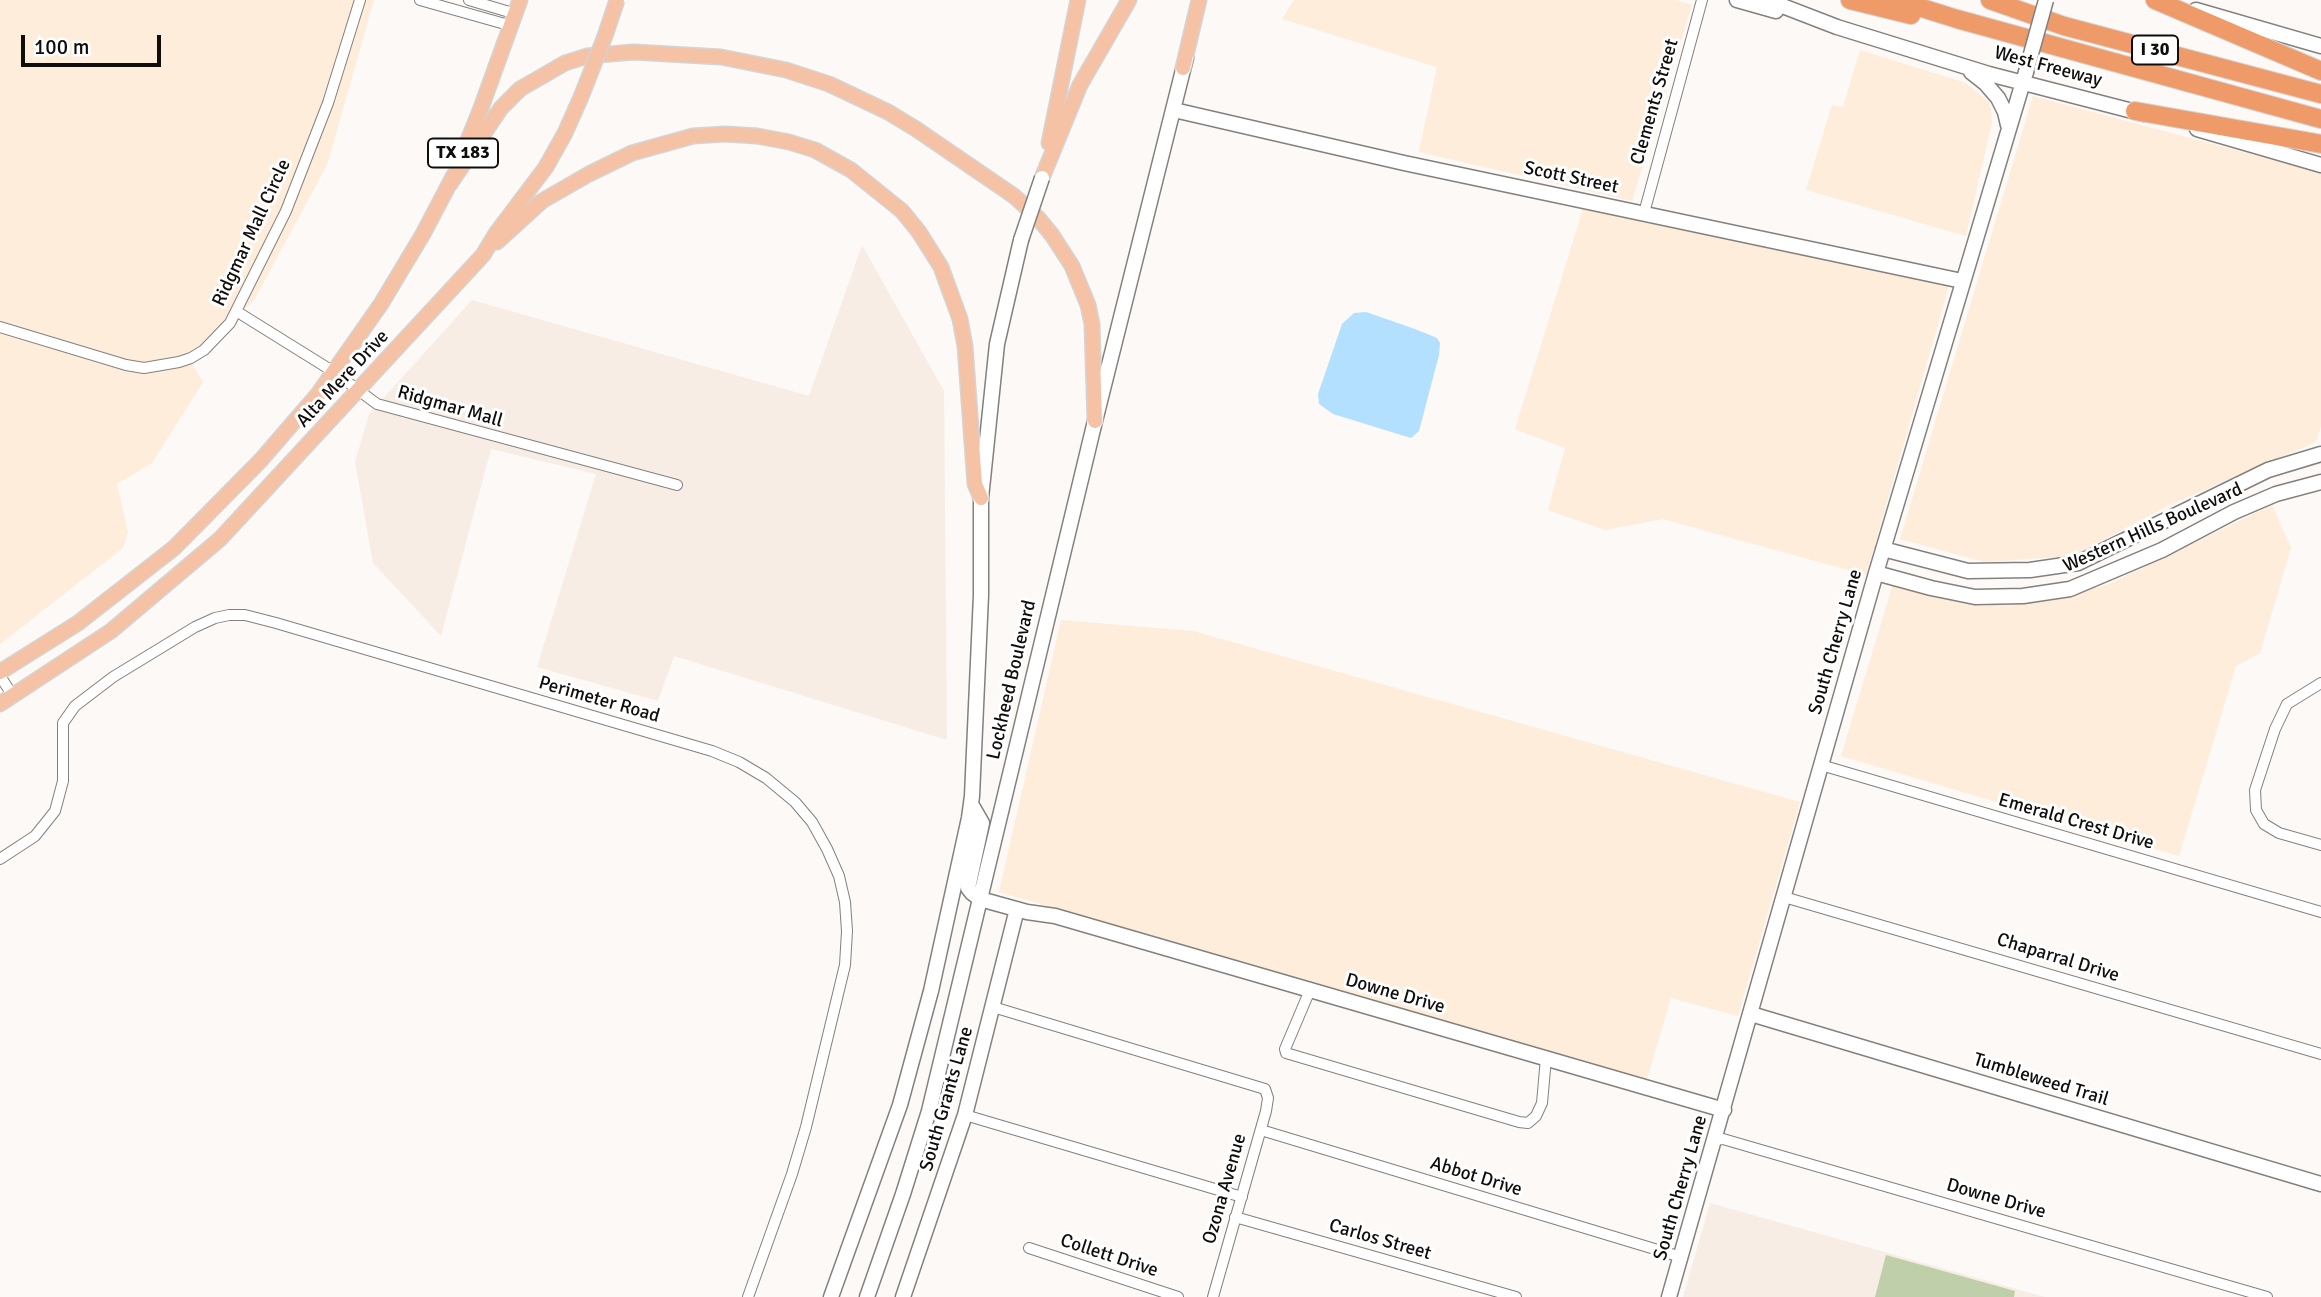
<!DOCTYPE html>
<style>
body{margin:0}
#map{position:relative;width:2321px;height:1297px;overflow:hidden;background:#fcf9f6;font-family:Signika,sans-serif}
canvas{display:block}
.scale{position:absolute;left:21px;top:35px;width:140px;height:32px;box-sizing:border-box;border:4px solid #0f0e0d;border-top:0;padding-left:9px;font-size:21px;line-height:24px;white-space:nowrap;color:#0f0e0d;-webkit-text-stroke:5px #fff;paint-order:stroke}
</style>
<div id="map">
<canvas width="2321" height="1297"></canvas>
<div class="scale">100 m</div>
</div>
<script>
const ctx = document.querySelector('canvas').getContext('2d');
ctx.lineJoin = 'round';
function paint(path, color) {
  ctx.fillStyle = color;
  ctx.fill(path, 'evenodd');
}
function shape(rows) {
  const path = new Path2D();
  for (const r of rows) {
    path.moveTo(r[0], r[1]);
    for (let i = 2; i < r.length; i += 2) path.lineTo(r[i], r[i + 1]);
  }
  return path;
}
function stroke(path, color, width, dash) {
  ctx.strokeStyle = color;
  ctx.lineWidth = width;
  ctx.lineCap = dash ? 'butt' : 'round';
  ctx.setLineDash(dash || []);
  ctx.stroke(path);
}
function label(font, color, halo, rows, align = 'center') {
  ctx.font = font + ' Signika,sans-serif';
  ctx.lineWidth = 6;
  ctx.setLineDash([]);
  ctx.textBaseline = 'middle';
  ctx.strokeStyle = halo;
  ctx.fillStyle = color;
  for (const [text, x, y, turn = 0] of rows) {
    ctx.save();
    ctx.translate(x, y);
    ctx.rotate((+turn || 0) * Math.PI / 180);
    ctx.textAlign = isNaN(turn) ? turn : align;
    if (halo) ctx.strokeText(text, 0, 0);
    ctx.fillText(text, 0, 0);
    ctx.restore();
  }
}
paint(shape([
 [0,0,374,0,327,165,254,300,192,364,203,382,152,463,117,484,128,533,123,548,0,644],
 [1294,0,1676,0,1692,5,1632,201,1419,152,1437,67,1282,19],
 [1860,50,1966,83,1990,103,1992,122,1966,236,1806,190,1832,105,1843,107],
 [2033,96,2321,173,2321,426,2316,442,2167,506,2074,556,1985,562,1900,539],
 [1583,209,1949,286,1866,575,1663,519,1605,530,1548,510,1565,448,1515,429],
 [2272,505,2291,548,2260,653,2236,666,2179,856,1841,756,1893,584,1982,606,2063,596,2107,585],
 [1061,620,1193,631,1800,802,1738,1016,1671,998,1647,1079,999,892]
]), '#fdedda');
paint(shape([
 [862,245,944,391,947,740,674,656,658,701,537,667,596,474,491,449,441,636,373,563,355,462,369,414,472,300,809,396],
 [1710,1203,2045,1297,1683,1297]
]), '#f7ede5');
paint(shape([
 [1886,1255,2015,1291,2014,1297,1875,1297]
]), '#bfcfa9');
paint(shape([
 [1366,312,1415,329,1437,338,1440,343,1439,355,1419,431,1411,438,1333,414,1319,404,1318,394,1342,324,1354,313]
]), '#b3e0fe');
const street = shape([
 [420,0,512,26],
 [469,0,516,14],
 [1644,213,1702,0],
 [236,311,334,372,377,404,677,485],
 [0,327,126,365,144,368,179,362,191,358,204,350,230,323,286,211,328,103,360,0],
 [0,676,13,696],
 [2321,683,2287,704,2275,729,2255,790,2256,810,2264,824,2279,833,2321,845],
 [1821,765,2321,912],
 [0,859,35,836,55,811,63,781,63,723,75,706,113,677,195,627,215,618,229,615,245,615,276,623,712,751,739,762,766,778,795,802,812,822,827,849,839,876,845,902,847,931,845,965,806,1127,792,1174,748,1297],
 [1784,897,2321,1054],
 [1310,990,1285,1049,1286,1053,1519,1122,1528,1123,1536,1116,1542,1103,1546,1058],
 [993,1007,1265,1089,1268,1098,1266,1111,1213,1297],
 [965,1115,1242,1197],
 [1261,1130,1681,1257],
 [1715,1140,1723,1139,2267,1297],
 [1235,1217,1516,1297],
 [1029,1248,1178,1297]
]);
const secondary = shape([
 [1737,0,1776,11],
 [1767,0,1837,27,1989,74,2144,114],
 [2196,10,2321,46],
 [1971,72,1985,83,1998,98,2005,112,2008,125],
 [1174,110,1404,163,1962,281],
 [2197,129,2321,165],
 [1883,549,1968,571,2030,570,2078,563,2268,470,2321,454],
 [1876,573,1931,588,1975,597,2023,596,2070,589,2162,550,2234,512,2276,494,2321,482],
 [971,804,982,823,968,888,972,893,980,899,1027,912,1055,916,1724,1110],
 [1751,1014,2321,1184],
 [831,1297,900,1105,931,991,969,818,972,796,981,595,981,498,997,344,1021,240],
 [867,1297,903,1194,929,1111,1095,421,1186,58],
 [903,1297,965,1115,1017,909],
 [1669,1297,1876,573,2026,72]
]);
const primary = shape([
 [1183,68,1199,0],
 [1049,143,1078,0],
 [463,153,481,108,520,0],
 [1042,178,1080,85,1129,0],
 [450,184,501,108,520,89,565,63,587,56,633,52,721,57,786,70,829,84,888,112,916,129,1014,196,1038,218,1052,235,1072,266,1088,305,1092,324,1095,421],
 [497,242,542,201,589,174,632,153,693,136,725,134,757,136,789,142,815,150,851,170,902,211,919,232,941,267,960,319,965,346,975,484,981,498],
 [0,672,78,623,174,548,261,460,318,394,381,304,423,234,454,175],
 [0,704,111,631,220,539,483,255,497,232,546,167,565,133,581,97]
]);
const highway = shape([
 [1850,0,1911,15],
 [1896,0,1957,19,2321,119],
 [1990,0,2064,26,2321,94],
 [2155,0,2321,71],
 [2135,111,2321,144]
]);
stroke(street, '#83807e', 12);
stroke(secondary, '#83807e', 17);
stroke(primary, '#d4d4d3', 17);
stroke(highway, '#d4d4d3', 20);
stroke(street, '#fff', 10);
stroke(secondary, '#fff', 14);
stroke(primary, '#f5c2a5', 14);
stroke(highway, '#ef9a69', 18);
const secondaryBridge = shape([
 [2026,72,2046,0],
 [1021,240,1042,178]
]);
const primaryBridge = shape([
 [581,97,605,36,617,0]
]);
stroke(secondaryBridge, '#83807e', 17, []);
stroke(primaryBridge, '#d4d4d3', 17, []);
stroke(secondaryBridge, '#fff', 14);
stroke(primaryBridge, '#f5c2a5', 14);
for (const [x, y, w] of [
 [2155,50,46],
 [463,153,70]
]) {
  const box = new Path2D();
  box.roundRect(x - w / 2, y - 14.5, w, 29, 5);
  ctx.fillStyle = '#fff';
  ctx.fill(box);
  stroke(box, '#0f0e0d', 2);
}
label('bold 18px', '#0f0e0d', null, [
 ["I 30",2155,50],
 ["TX 183",463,153]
]);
label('19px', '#0f0e0d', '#fff', [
 ["West Freeway",2048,67,15],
 ["Clements Street",1655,102,-74],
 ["Scott Street",1571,178,12],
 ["Ridgmar Mall Circle",252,233,-65],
 ["Alta Mere Drive",343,379,-47],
 ["Ridgmar Mall",450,407,16],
 ["Western Hills Boulevard",2153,528,-24],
 ["South Cherry Lane",1836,642,-74],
 ["Lockheed Boulevard",1012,680,-77],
 ["Perimeter Road",599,700,16],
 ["Emerald Crest Drive",2076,822,16],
 ["Chaparral Drive",2058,958,17],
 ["Downe Drive",1395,994,16],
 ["Tumbleweed Trail",2041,1080,17],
 ["South Grants Lane",947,1099,-74],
 ["Abbot Drive",1476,1177,17],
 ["South Cherry Lane",1681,1188,-74],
 ["Ozona Avenue",1225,1189,-74],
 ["Downe Drive",1996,1199,16],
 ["Carlos Street",1380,1240,16],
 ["Collett Drive",1109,1256,18]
]);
</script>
